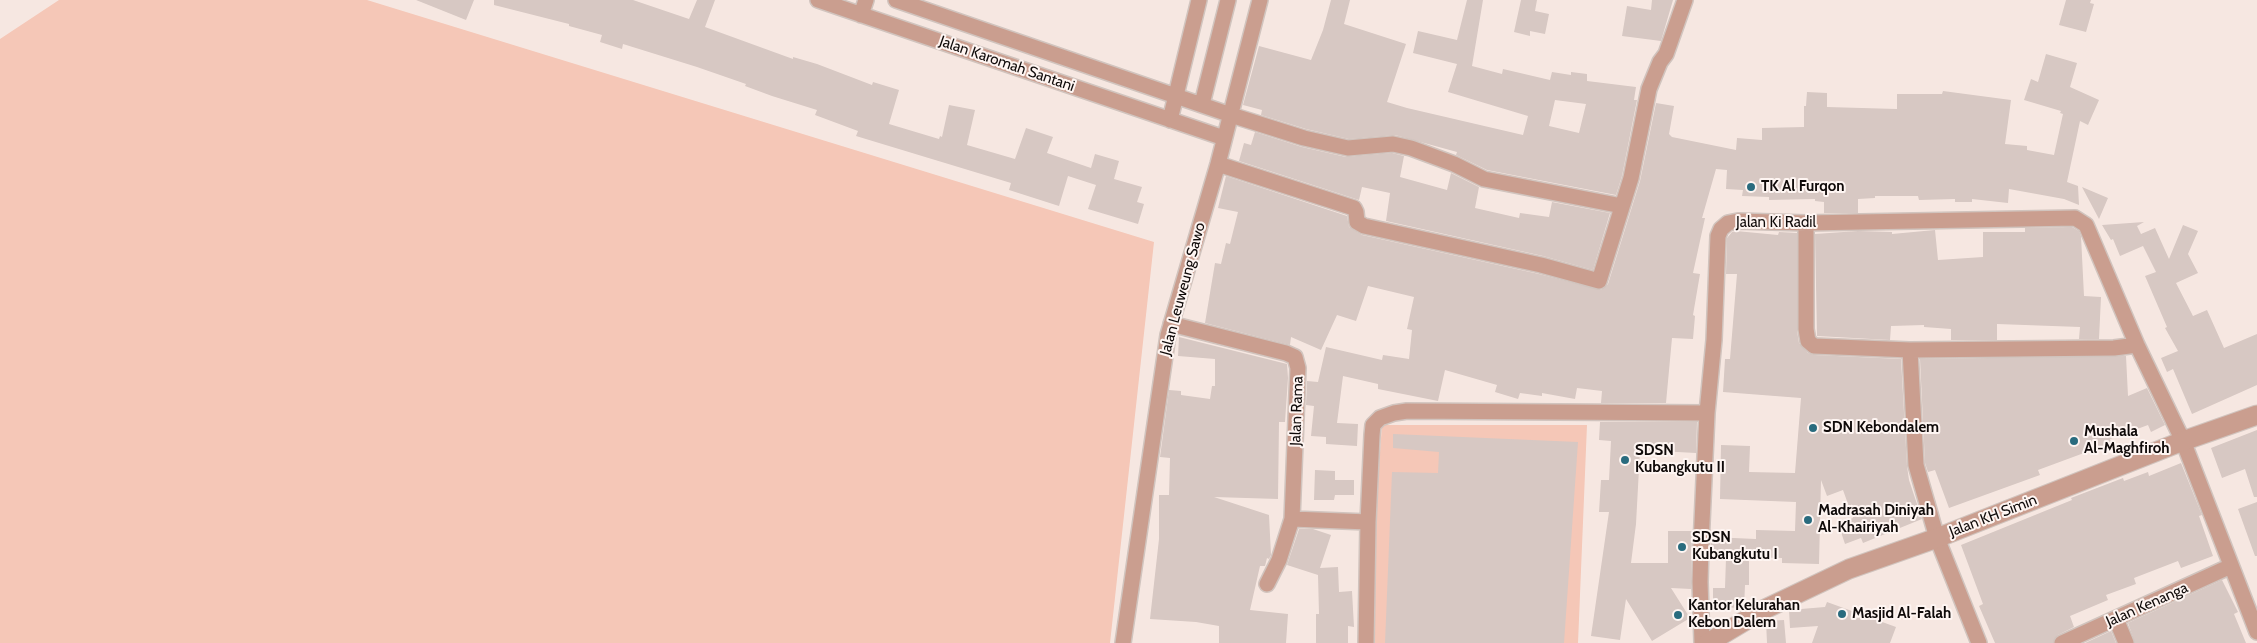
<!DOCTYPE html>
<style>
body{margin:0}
canvas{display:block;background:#f6e7e1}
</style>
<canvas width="2257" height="643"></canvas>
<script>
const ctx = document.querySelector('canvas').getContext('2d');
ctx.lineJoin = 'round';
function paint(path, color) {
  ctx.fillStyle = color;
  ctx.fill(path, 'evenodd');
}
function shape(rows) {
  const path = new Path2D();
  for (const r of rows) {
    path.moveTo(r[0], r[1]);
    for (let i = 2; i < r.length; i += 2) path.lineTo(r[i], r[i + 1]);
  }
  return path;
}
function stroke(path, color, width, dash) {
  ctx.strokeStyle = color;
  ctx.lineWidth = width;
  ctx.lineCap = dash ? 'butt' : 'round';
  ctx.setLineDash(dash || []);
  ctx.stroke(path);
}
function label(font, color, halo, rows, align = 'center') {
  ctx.font = font + ' Cabin,sans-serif';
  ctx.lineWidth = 4;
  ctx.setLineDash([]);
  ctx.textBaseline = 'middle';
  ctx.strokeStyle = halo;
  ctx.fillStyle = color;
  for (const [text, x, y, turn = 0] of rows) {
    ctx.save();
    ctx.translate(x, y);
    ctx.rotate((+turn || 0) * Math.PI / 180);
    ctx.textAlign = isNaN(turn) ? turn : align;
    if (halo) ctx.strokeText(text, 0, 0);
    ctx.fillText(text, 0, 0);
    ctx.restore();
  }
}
paint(shape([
 [59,0,367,0,1154,242,1110,643,0,643,0,39],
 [1382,425,1587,425,1578,643,1366,643]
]), '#f5c7b7');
paint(shape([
 [416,0,474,0,466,20],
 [494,0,633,0,689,19,697,0,715,0,705,27,793,59,793,57,817,64,872,85,873,82,899,90,889,124,939,139,940,136,942,137,949,105,975,110,967,145,1015,159,1026,128,1053,137,1047,153,1091,168,1095,154,1119,161,1114,179,1142,187,1137,202,1144,204,1138,224,1088,209,1096,185,1068,176,1059,206,1009,190,1011,183,856,136,858,131,815,115,817,110,772,96,745,86,746,84,697,67,623,44,622,49,600,42,602,35,569,26,569,24,494,5],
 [1331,0,1350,0,1344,24,1406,44,1387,102,1407,108,1523,135,1528,116,1448,92,1457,64,1413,53,1418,31,1457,40,1467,0,1483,0,1472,66,1502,74,1503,69,1550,80,1552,72,1571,75,1571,72,1587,74,1587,81,1636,87,1634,100,1637,100,1622,176,1616,195,1487,170,1456,155,1457,152,1395,135,1349,139,1306,129,1261,115,1262,110,1243,105,1259,46,1311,60,1323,30],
 [1555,100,1586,104,1579,133,1549,126],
 [1521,0,1537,0,1535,11,1549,14,1545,34,1530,31,1530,36,1514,32],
 [1652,0,1673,0,1661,41,1622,36,1627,6,1651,10],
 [2066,0,2091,0,2090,3,2094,4,2086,32,2059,25],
 [2046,54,2077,63,2070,87,2099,100,2088,125,2080,121,2067,182,2078,186,2079,205,2064,199,2009,189,2008,203,1972,199,1972,202,1955,202,1955,199,1919,200,1918,196,1875,196,1875,198,1858,199,1858,213,1824,213,1824,202,1815,201,1815,199,1769,200,1769,197,1742,196,1743,190,1726,189,1727,170,1716,169,1702,218,1705,218,1693,273,1700,274,1693,315,1695,316,1693,339,1672,338,1666,403,1601,403,1602,391,1577,388,1575,399,1542,393,1542,396,1520,393,1518,399,1495,392,1497,385,1445,370,1438,401,1378,389,1378,384,1343,376,1337,423,1358,424,1357,446,1326,444,1326,437,1311,436,1314,406,1306,405,1307,381,1318,382,1326,347,1382,360,1383,355,1409,359,1412,330,1407,329,1414,297,1368,286,1356,321,1337,315,1321,350,1291,337,1290,345,1205,323,1215,263,1221,264,1226,243,1230,244,1238,212,1218,208,1226,176,1347,216,1349,227,1362,235,1539,274,1601,290,1608,284,1640,181,1656,103,1674,106,1669,134,1672,137,1736,150,1737,138,1762,140,1762,128,1804,127,1804,106,1806,106,1807,92,1827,93,1827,107,1897,109,1897,94,1942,94,1943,91,1958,93,2011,100,2005,144,2027,146,2027,150,2054,155,2063,114,2060,113,2061,111,2024,100,2031,79,2038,82],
 [1255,132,1302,147,1346,157,1392,153,1404,156,1400,177,1447,190,1451,173,1479,187,1475,208,1519,218,1520,213,1549,217,1552,202,1610,213,1593,270,1543,256,1386,221,1390,193,1362,187,1359,200,1239,161,1244,143,1251,145],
 [2082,187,2108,198,2099,219],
 [2144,222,2137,226,2141,234,2155,228,2169,259,2183,225,2198,231,2188,254,2198,273,2176,283,2193,316,2207,310,2224,348,2257,334,2257,385,2192,414,2173,369,2167,372,2161,358,2178,351,2165,328,2167,327,2145,276,2156,272,2143,246,2120,256,2113,239,2111,240,2102,225],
 [2072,227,2079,231,2081,236,2084,296,2101,297,2099,339,2079,339,2080,327,1997,324,1997,340,1951,340,1951,329,1924,327,1924,325,1891,326,1890,340,1817,336,1815,234,1858,231,1892,232,1892,234,1935,230,1938,260,1983,257,1983,232,2025,232,2025,228],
 [1736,231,1778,235,1779,232,1797,233,1797,331,1799,343,1808,353,1814,355,1901,359,1907,466,1909,480,1922,519,1863,543,1861,538,1845,544,1838,523,1853,518,1843,490,1827,496,1821,480,1819,564,1782,563,1782,558,1749,557,1749,585,1745,585,1744,608,1713,607,1713,588,1725,588,1726,558,1710,558,1711,537,1756,539,1756,530,1795,531,1796,502,1720,499,1721,445,1750,446,1749,472,1795,473,1801,398,1723,392,1725,359,1730,359,1737,274,1726,274,1727,238,1732,232],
 [1179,337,1287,364,1288,378,1285,422,1279,422,1278,499,1214,497,1269,515,1271,555,1269,559,1267,558,1265,566,1260,566,1250,610,1288,614,1286,643,1219,643,1219,626,1196,622,1150,619,1159,539,1159,495,1169,495,1170,458,1160,457,1169,390,1181,391,1181,395,1210,399,1212,386,1215,386,1215,359,1178,356],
 [2126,356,2128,396,2147,388,2165,425,2151,432,2148,425,2110,439,2111,443,2038,470,2040,475,1949,508,1935,470,1928,472,1925,463,1920,359],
 [1600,422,1697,422,1696,453,1640,450,1636,524,1631,563,1668,563,1668,531,1692,531,1691,589,1671,588,1690,618,1652,641,1626,599,1620,640,1591,636,1609,512,1599,512,1601,480,1609,480,1611,441,1599,440],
 [2257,430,2257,497,2254,497,2245,469,2222,478,2211,448],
 [1393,434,1578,442,1564,643,1385,643,1392,472,1438,473,1439,452,1393,448],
 [2181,463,2202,515,2199,516,2213,556,2181,568,2178,561,2134,578,2136,584,2106,595,2108,600,2070,616,2074,627,2058,635,2053,643,1995,643,1979,606,1983,604,1961,545,2072,500,2071,498,2123,478,2124,481,2148,472,2149,476],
 [1315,470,1335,471,1335,480,1354,480,1354,495,1335,495,1334,500,1314,500],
 [2257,502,2257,556,2255,556,2238,509],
 [1299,529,1313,529,1331,535,1320,568,1338,567,1339,592,1352,591,1354,627,1348,626,1348,643,1316,643,1316,614,1319,614,1318,575,1287,565],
 [2222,580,2238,612,2234,614,2246,643,2135,643,2128,623],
 [1827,602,1896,627,1890,643,1812,643,1818,626,1790,628,1789,610,1825,607],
 [1784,620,1786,643,1767,643,1766,621],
 [2111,631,2116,643,2085,643]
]), '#d7c8c3');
const minor = shape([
 [818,0,1224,138],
 [896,0,1231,115,1304,138,1348,148,1393,144,1411,148,1454,164,1484,179,1622,206],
 [861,15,866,0],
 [1202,104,1228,0],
 [1170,120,1199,0],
 [1218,164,1354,208,1356,212,1357,222,1364,226,1541,265,1599,281,1631,178,1649,89,1660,62,1666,54,1685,0],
 [1806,223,1806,329,1808,341,1814,346,1910,350,2114,348,2137,345],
 [1171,324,1286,353,1295,357,1298,368,1292,519,1279,560,1267,584],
 [1910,350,1916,465,1937,538,1979,643],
 [1292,519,1368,522],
 [2116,619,2126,643],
 [1123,643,1168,335,1218,164,1260,0],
 [1366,643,1368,522,1372,435,1373,425,1380,418,1394,413,1407,411,1707,413],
 [1702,643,1700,582,1701,545,1707,413,1714,340,1718,236,1721,229,1728,223,1738,221,1806,223,2075,218,2086,225,2137,345,2183,441,2257,632],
 [2062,643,2231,566]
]);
const tertiary = shape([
 [1708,643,1763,610,1849,569,1937,538,2183,441,2257,415]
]);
stroke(minor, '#d1c4be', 18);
stroke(tertiary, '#d1c4be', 21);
stroke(minor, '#ca9e8f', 15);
stroke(tertiary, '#ca9e8f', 19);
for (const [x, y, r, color] of [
 [1751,187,5,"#296b7e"],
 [1813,428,5,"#296b7e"],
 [2074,441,5,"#296b7e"],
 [1625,460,5,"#296b7e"],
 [1808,520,5,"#296b7e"],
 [1682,547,5,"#296b7e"],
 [1842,614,5,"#296b7e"],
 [1678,615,5,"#296b7e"]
]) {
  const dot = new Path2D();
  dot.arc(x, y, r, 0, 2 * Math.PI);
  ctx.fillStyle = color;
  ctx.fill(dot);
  stroke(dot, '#fef5f2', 2);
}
label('15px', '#0f0a09', '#fef5f2', [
 ["Jalan Karomah Santani",1007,64,19],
 ["Jalan Ki Radil",1776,223],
 ["Jalan Leuweung Sawo",1183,289,-75],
 ["Jalan Rama",1297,411,-88],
 ["Jalan KH Simin",1993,516,-21],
 ["Jalan Kenanga",2147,605,-24]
]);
label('bold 15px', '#0f0a09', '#fef5f2', [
 ["TK Al Furqon",1761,187],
 ["SDN Kebondalem",1823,428],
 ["Mushala",2084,432],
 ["Al-Maghfiroh",2084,449],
 ["SDSN",1635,451],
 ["Kubangkutu II",1635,468],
 ["Madrasah Diniyah",1818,511],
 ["Al-Khairiyah",1818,528],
 ["SDSN",1692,538],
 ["Kubangkutu I",1692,555],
 ["Kantor Kelurahan",1688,606],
 ["Kebon Dalem",1688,623],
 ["Masjid Al-Falah",1852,614]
], 'left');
</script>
